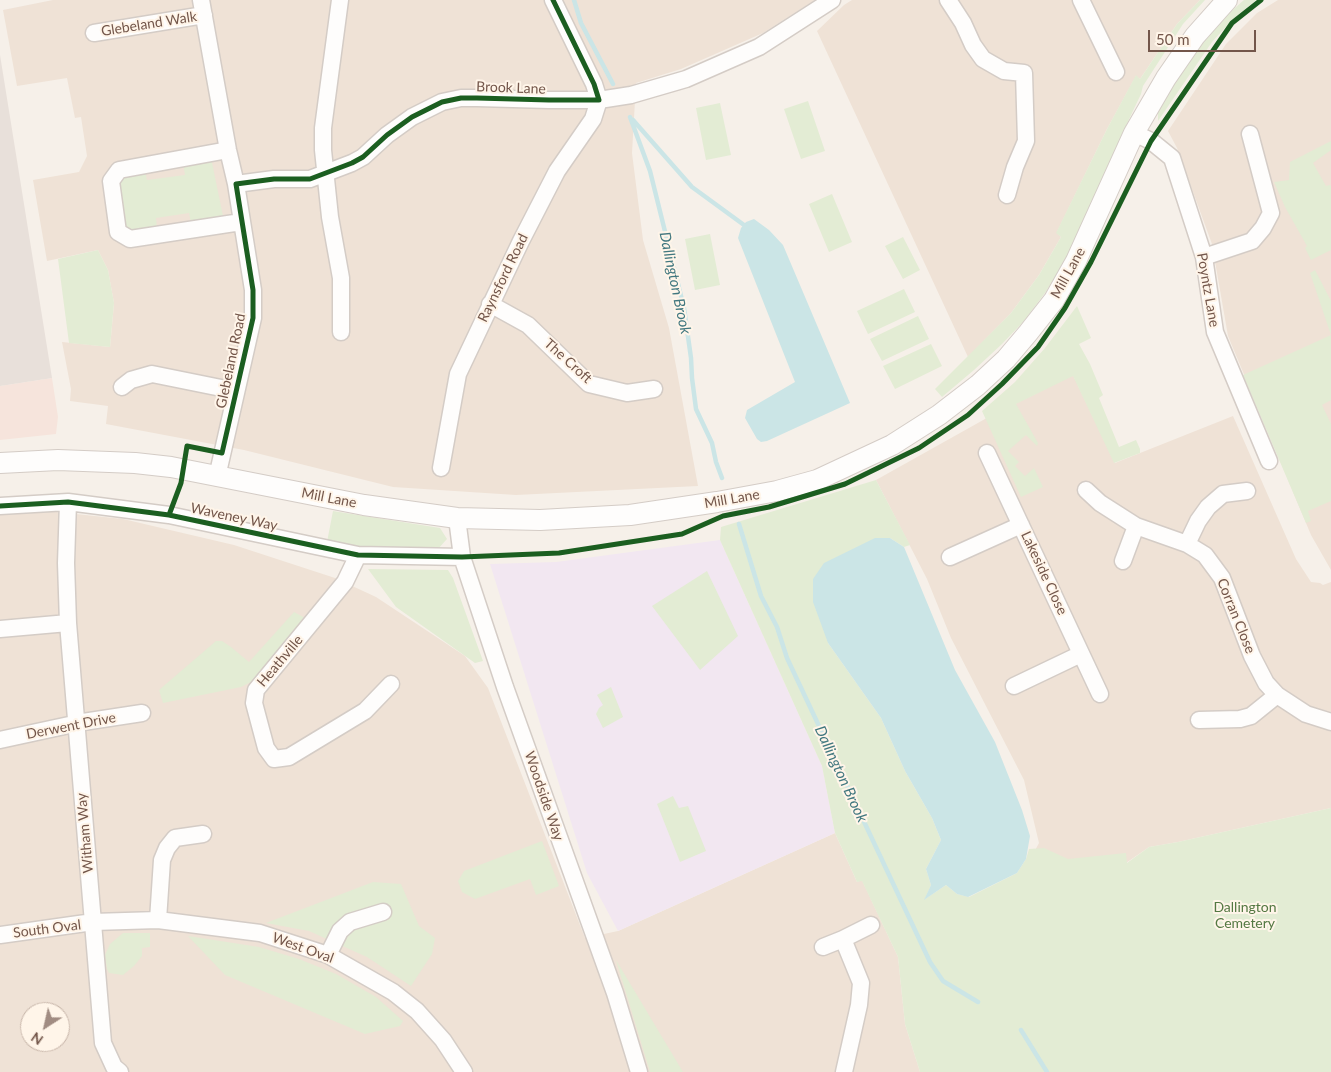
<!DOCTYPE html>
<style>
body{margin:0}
#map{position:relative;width:1331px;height:1072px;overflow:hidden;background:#f6f0e9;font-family:Lato,sans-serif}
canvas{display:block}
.north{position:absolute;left:20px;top:1002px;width:50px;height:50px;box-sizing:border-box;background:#fff5e9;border:1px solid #c7b5a9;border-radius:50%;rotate:215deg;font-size:14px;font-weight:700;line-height:20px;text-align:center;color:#73564a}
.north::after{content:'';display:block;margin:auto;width:18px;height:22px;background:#a18c82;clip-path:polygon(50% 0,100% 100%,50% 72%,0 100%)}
.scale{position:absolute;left:1148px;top:30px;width:108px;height:22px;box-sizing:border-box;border:2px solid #73564a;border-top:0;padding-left:6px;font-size:15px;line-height:18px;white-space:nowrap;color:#73564a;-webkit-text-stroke:4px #fff5e9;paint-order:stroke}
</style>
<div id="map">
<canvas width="1331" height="1072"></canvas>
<div class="north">N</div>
<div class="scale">50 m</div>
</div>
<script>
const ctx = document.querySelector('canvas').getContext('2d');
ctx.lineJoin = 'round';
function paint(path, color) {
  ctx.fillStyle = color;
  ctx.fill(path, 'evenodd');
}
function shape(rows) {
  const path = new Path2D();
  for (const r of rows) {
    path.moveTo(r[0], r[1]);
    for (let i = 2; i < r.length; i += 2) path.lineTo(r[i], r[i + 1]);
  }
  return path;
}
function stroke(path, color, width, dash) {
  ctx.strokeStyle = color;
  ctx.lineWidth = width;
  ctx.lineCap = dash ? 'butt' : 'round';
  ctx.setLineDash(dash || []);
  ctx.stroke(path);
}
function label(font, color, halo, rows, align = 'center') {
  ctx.font = font + ' Lato,sans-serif';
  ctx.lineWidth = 4;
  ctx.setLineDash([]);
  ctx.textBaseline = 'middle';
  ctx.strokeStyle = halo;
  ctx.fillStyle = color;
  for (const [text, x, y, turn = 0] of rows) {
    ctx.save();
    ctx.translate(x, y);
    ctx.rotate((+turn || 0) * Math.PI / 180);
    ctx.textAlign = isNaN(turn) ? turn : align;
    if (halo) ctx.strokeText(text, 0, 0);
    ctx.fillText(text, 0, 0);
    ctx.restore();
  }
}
paint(shape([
 [53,0,815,0,763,33,681,69,636,83,632,153,643,240,669,328,698,486,516,495,393,487,244,450,106,424,108,406,70,401,71,389,62,342,110,347,114,303,108,270,98,250,47,261,33,180,79,172,87,156,81,117,75,118,67,78,17,86,3,10],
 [852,0,1200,0,1177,24,1140,79,1136,76,1107,129,1057,232,1061,237,1039,275,1011,313,968,357,817,31,844,5],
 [1278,0,1331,0,1331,570,1311,535,1228,336,1212,244,1177,148,1168,131,1226,44,1257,13],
 [1073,375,1115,463,1233,416,1296,559,1311,582,1320,583,1323,585,1331,582,1331,808,1178,842,1149,847,1126,863,1024,871,1039,843,1024,780,951,638,927,579,876,480,985,419],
 [0,511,47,511,123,519,234,545,335,578,376,597,465,656,488,688,585,938,618,931,835,833,857,882,862,880,898,957,905,1024,920,1072,0,1072],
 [30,1012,60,1012,60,1042,30,1042]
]), '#efe2d6');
paint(shape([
 [52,378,58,417,56,434,0,440,0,386]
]), '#f6e4dc');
paint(shape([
 [0,55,52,378,0,386]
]), '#e8e0da');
paint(shape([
 [720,540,822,766,835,833,618,931,587,873,490,564,556,562]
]), '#f2e7f1');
paint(shape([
 [1200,0,1205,0,1183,24,1143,86,1141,94,1123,132,1094,201,1063,264,1045,293,1024,321,1002,344,974,370,942,397,935,389,1011,313,1039,275,1061,237,1056,233,1107,129,1136,75,1140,79,1177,24],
 [1244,0,1256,0,1233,19,1212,42,1158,121,1158,108,1201,43,1220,21],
 [808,101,825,151,801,159,784,109],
 [720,103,731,155,706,160,696,108],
 [1331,141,1331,150,1313,163,1326,186,1330,185,1331,186,1331,250,1311,260,1305,248,1307,246,1285,207,1274,182,1289,180,1290,162],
 [211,158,223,216,191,223,189,213,156,218,157,228,130,233,123,228,117,185,126,174,145,171,147,180,185,175,183,163],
 [832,194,852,242,829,252,809,204],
 [710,234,720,285,695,290,685,239],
 [903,237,920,270,903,279,885,246],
 [98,250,108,270,114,303,110,347,69,343,58,259],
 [1315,270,1331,301,1331,400,1322,405,1331,424,1331,501,1308,511,1311,521,1306,523,1243,375,1331,335,1310,273],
 [904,289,915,312,868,334,857,311],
 [1077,306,1091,338,1079,344,1090,364,1103,395,1099,398,1119,447,1136,440,1140,449,1140,453,1114,463,1073,376,1016,404,1038,443,1037,446,1026,435,1008,451,1019,462,1015,466,1025,476,1034,468,1043,487,1021,497,982,411,1015,382,1045,348],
 [918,316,929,339,882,361,870,339],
 [931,344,942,366,895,389,883,366],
 [876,480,910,545,904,547,890,538,828,643,881,718,905,771,932,818,941,840,926,869,931,885,925,899,946,885,957,894,969,897,1017,873,1026,859,1029,849,1044,848,1068,859,1126,853,1127,863,1149,847,1178,842,1331,808,1331,1072,920,1072,905,1024,898,957,862,881,857,882,835,833,822,766,720,540,721,527],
 [333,511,440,528,447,539,437,550,378,550,327,542],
 [368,569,448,570,453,578,483,661,475,663,396,607],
 [707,571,738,636,700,670,652,606],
 [294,612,307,619,253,681,241,687,163,703,159,690,216,641,222,641,231,647,249,662],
 [611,687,623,717,603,728,596,714,599,708,603,705,597,695],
 [673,796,679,808,688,806,706,851,680,862,657,804],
 [542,841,559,886,536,895,530,879,475,899,462,892,458,881,464,871],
 [373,882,401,884,419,926,435,938,432,954,411,986,367,957,309,931,266,923],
 [123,933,150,933,150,947,142,948,142,956,134,966,123,975,109,973,107,969,105,955,110,944],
 [188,936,259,947,299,959,336,974,376,997,403,1021,400,1026,365,1034,225,975],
 [616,960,683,1072,650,1072]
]), '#e3ecd4');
paint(shape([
 [754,219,769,230,783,245,850,403,767,441,761,442,757,439,745,418,747,410,795,382,738,238,741,228,746,222],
 [875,538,890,538,904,547,955,670,995,742,1022,810,1030,836,1026,859,1017,873,968,897,957,894,946,885,924,900,931,885,926,869,941,840,932,818,905,771,881,718,828,643,813,602,813,579,824,563]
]), '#cbe5e6');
stroke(shape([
 [574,0,581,23,613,84],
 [630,117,650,171,684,308,691,358,692,378,696,409,712,443,716,462,722,478],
 [633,120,692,187,744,225],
 [739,524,761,596,777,627,787,658,930,962,943,981,978,1002],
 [1021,1030,1047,1072]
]), '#cbe5e6', 4.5);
const minor = shape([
 [201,0,228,150,236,184,253,290,253,318,217,477],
 [340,0,323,128,323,150,330,217,341,278,341,332],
 [553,0,594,84,599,100],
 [948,0,963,23,973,45,983,59,1004,71,1024,73,1026,141,1015,167,1007,195],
 [1081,0,1116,72],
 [94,33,204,15],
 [1134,133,1151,141,1172,158,1204,257,1215,332,1269,461],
 [228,150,119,170,111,181,118,232,130,239,241,222],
 [236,184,274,179,310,179,352,163,363,157,387,135,412,117,442,102,461,98,477,98,549,100,599,100,631,95,686,79,759,47,832,0],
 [1204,257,1252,241,1263,228,1271,213,1250,134],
 [490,304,528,325,589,384,627,393,654,389],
 [122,387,131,380,152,374,236,391],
 [987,453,1100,694],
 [441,468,458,374,521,241,557,171,593,119,599,100],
 [1086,490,1100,503,1136,526,1187,544,1205,555,1222,578,1252,656,1266,683,1277,695,1306,714,1331,722],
 [68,502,66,563,68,623,103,1043,114,1067,120,1072],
 [0,506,68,502,169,515,358,555,462,557],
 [457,518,462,557,505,687,615,993,639,1072],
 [1187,544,1198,521,1208,507,1223,494,1247,491],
 [358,555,345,582,256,690,254,703,266,748,274,759,289,757,365,711,391,684],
 [950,557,1021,525],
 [1123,561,1136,526],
 [0,629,68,623],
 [1014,686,1081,654],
 [1199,720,1240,719,1251,716,1277,695],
 [0,740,83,722,142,713],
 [158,920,162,860,167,848,175,838,203,834],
 [0,935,93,922,158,920,260,933,328,955,393,992,417,1011,443,1040,464,1072],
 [823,947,843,939],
 [328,955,340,931,350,922,383,912],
 [844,1072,859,1005,861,983,843,939,871,925]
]);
const tertiary = shape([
 [0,463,58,460,135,463,171,467,364,505,457,518,540,520,630,515,717,502,777,491,817,480,892,445,939,415,978,385,1006,359,1028,333,1054,300,1076,261,1134,133,1166,78,1195,36,1227,0]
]);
stroke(minor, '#d4ccc6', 19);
stroke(tertiary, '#d4ccc6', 22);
stroke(minor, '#fefdfc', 16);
stroke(tertiary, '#fefdfc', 20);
stroke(shape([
 [0,506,68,502,169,515,358,555,462,557,559,553,682,534,723,516,769,507,845,484,919,448,968,415,1002,384,1038,347,1065,308,1091,262,1151,141,1232,23,1261,0],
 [169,515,181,483,187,446,222,453,253,318,253,290,236,184,274,179,310,179,352,163,363,157,387,135,412,117,442,102,461,98,477,98,549,100,599,100,594,84,553,0]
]), '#1b5e20', 5);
label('14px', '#73564a', '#fff5e9', [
 ["Glebeland Walk",149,24,-9],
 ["Brook Lane",511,88,2],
 ["Mill Lane",1068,273,-61],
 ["Raynsford Road",503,278,-64],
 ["Poyntz Lane",1208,290,80],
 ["Glebeland Road",231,361,-78],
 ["The Croft",568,361,42],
 ["Mill Lane",329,498,11],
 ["Mill Lane",732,499,-10],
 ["Waveney Way",234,517,12],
 ["Lakeside Close",1044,573,65],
 ["Corran Close",1236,616,68],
 ["Heathville",280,661,-50],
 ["Derwent Drive",71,726,-11],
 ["Woodside Way",544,796,71],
 ["Witham Way",85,833,-95],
 ["South Oval",47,929,-7],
 ["West Oval",303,948,20]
]);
label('14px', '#547842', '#fff5e9', [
 ["Dallington",1245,907],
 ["Cemetery",1245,923]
]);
label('italic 15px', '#41777f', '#fff5e9', [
 ["Dallington Brook",675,283,78],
 ["Dallington Brook",841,774,65]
]);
</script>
